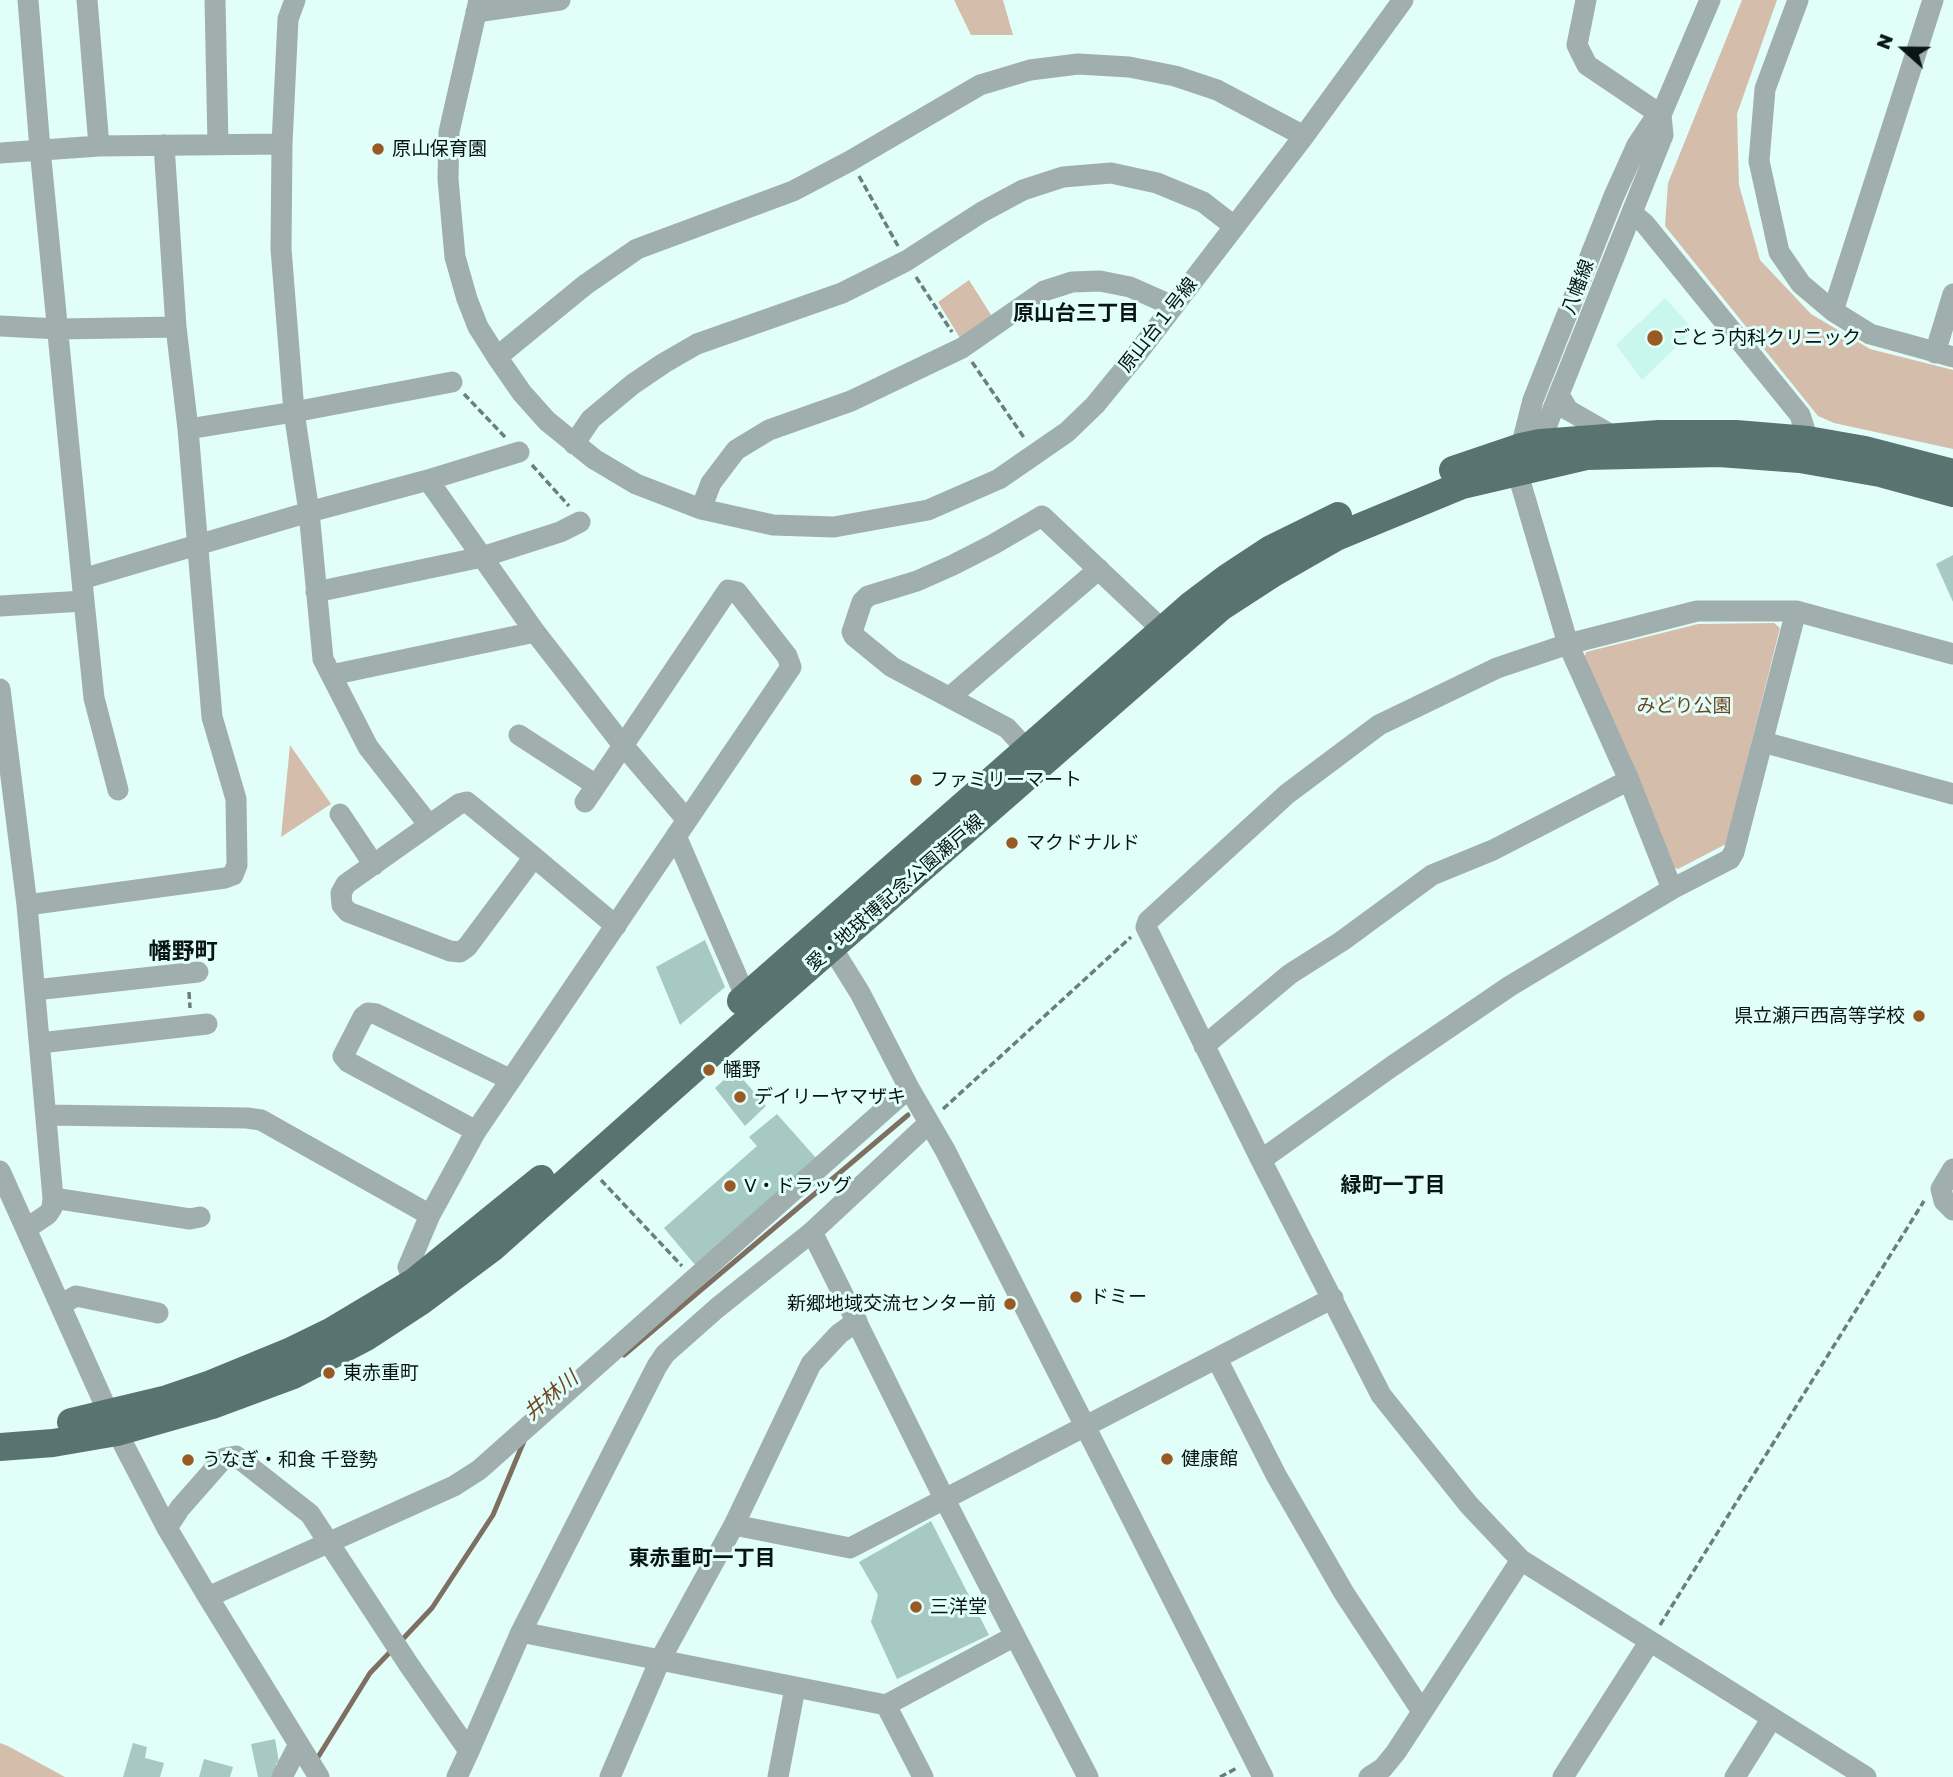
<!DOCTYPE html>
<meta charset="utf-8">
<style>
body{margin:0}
#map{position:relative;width:1953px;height:1777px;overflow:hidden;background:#e1fef9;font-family:"Golos Text",sans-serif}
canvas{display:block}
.north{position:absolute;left:1869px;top:14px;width:70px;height:70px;-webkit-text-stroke:5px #e1fef9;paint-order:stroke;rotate:291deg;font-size:19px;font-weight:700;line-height:28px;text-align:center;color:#081513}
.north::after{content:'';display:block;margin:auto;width:24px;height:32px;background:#081513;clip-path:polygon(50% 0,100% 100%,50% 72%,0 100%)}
</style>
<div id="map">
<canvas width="1953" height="1777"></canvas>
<div class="north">N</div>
</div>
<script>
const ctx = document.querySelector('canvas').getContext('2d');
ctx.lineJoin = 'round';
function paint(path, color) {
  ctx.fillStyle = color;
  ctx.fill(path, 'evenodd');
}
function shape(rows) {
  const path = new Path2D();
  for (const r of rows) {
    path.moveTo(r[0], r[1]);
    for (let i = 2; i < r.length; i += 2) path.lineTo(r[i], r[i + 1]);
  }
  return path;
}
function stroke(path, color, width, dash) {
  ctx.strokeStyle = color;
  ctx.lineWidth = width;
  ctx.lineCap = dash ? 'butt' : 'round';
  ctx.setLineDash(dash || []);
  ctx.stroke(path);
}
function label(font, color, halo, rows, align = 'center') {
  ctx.font = font + ' "Golos Text","Noto Sans JP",sans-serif';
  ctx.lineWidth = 6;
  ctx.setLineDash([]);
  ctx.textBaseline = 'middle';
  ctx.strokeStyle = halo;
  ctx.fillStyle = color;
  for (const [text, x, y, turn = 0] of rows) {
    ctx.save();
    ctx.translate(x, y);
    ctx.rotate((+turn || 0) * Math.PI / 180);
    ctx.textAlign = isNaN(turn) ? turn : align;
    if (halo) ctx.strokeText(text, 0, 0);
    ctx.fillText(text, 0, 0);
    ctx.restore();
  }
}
paint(shape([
 [1665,298,1694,330,1642,380,1616,345]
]), '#c9f7f0');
paint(shape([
 [954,0,1003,0,1013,35,971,35],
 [1742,0,1777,0,1737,114,1739,185,1760,260,1811,314,1870,349,1953,370,1953,449,1834,423,1818,416,1665,226,1668,183],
 [969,280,993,318,960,338,938,302],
 [1774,623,1780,628,1726,844,1678,869,1673,867,1584,658,1586,652,1698,624],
 [290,745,331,804,281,837],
 [0,1743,8,1746,65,1777,0,1777]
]), '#d5bdac');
stroke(shape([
 [624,1355,908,1115],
 [400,1642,432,1608,493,1515,524,1441],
 [315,1762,370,1673,393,1649]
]), '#7e6f61', 5);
paint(shape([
 [1953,555,1953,602,1936,564],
 [705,940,725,987,680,1025,656,967],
 [735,1070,766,1106,745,1126,715,1088],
 [777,1114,816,1158,696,1266,664,1228,757,1146,749,1137],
 [931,1521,989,1635,897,1679,871,1622,878,1595,859,1562],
 [275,1739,279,1762,276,1763,277,1769,274,1777,258,1777,251,1744],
 [133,1743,147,1747,145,1758,164,1763,160,1777,123,1777],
 [204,1759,233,1767,230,1777,199,1777]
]), '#a7c9c4');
stroke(shape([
 [859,176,898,246],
 [916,277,952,332],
 [972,362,1025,439],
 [464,394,505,437],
 [532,465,569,506],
 [189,992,190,1008],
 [943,1109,1131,937],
 [601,1180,682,1266],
 [1660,1625,1924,1201],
 [1220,1777,1237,1768]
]), '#6a7e7b', 3.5, [7, 3.5]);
stroke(shape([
 [87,0,99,146],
 [215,0,218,144],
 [295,0,288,19,282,144,281,249,294,412,309,512,323,659,368,747,429,825],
 [479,0,449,132,448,179,455,257,467,299,478,327,497,357,522,393,547,421,594,459,636,484,701,509,773,525,834,527,928,510,999,479,1067,432,1095,405,1136,355,1304,136,1403,0],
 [1586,0,1577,45,1587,65,1661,115],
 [1798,0,1765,89,1759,161,1779,252,1801,284,1833,311,1870,334,1953,357],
 [476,12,560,0],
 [0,153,99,146,282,144],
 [1632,213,1645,224,1800,415,1808,440],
 [1833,311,1933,0],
 [0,326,59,329,176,327],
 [1935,353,1953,294],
 [497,357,585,285,637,249,793,191,850,161,980,85,1030,70,1078,64,1129,67,1175,76,1217,90,1304,136],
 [1559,395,1568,410,1615,437],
 [188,429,294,412,452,382],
 [574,444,591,419,633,384,664,363,697,344,842,293,906,261,982,212,1023,190,1063,177,1111,173,1157,183,1203,202,1234,226],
 [1539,456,1540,443,1553,409,1663,135,1661,115],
 [1522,458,1521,447,1533,400,1614,196,1637,145,1653,121,1661,115,1710,0],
 [1517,471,1568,644,1629,780,1672,889],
 [428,480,519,452],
 [701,509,711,483,736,450,769,430,851,401,962,348,1044,291,1072,282,1100,281,1130,287,1173,306],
 [82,579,309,512,428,480,535,632,622,744,687,820],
 [316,592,482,557,560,532,580,522],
 [84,601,94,698,118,790],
 [0,606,84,601,40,149,28,0],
 [331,675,535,632],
 [0,689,27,905,53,1198,52,1208,48,1214,26,1229],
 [950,697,1099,569],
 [519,735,596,785],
 [1763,742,1953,794],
 [1027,750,1007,728,892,667,854,636,852,632,862,602,868,596,917,581,953,565,994,544,1042,516,1171,638],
 [340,814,374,865],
 [676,836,750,1007],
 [534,857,467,947,460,952,450,951,348,912,342,905,341,893,346,884,459,804,467,802,534,857,616,926],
 [27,905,225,878,233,875,237,865,236,799,212,717,188,429,176,327,164,145],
 [822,937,832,948,860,993,909,1088,945,1150,1263,1777],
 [35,990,198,972],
 [40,1043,207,1024],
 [1204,1046,1290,974,1342,941,1432,875,1493,850,1629,780],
 [46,1115,247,1118,261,1120,430,1215],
 [476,1131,348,1062,343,1056,363,1017,368,1013,376,1014,511,1080],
 [1261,1160,1391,1067,1510,986,1672,889,1730,859,1734,852,1796,611],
 [1953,1169,1941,1189,1944,1201,1953,1210],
 [0,1171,117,1432,167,1528,208,1597,319,1777],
 [53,1198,190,1219,200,1217],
 [418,1293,408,1267,430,1215,476,1131,791,667,787,656,737,592,728,590,585,802],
 [60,1305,76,1296,158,1313],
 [1217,1359,1276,1475,1344,1593,1421,1710],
 [734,1525,811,1364,839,1334,857,1321],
 [167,1528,180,1508,224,1458,236,1456,310,1514,409,1665,469,1751,521,1632,660,1660,734,1525,850,1548,1333,1298],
 [208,1597,454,1486,479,1470,909,1088],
 [521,1632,657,1366,665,1354,717,1308,812,1232],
 [1015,1636,1088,1777],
 [282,1777,299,1744],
 [457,1777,469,1751],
 [610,1777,660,1660,886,1705],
 [778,1777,795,1688],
 [923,1777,886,1705,1015,1636,944,1498,812,1232,929,1123],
 [1369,1777,1383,1768,1396,1752,1521,1560],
 [1563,1777,1650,1641],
 [1735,1777,1772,1718],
 [1866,1777,1521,1560,1469,1505,1381,1395,1261,1160,1146,927,1148,921,1287,794,1379,725,1497,668,1568,644,1697,611,1796,611,1953,654]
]), '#a0afad', 21);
stroke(shape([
 [1453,470,1521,447,1540,443,1659,434,1736,434,1808,440,1865,450,1953,473],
 [741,1001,1190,606,1227,578,1271,549,1338,516],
 [71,1422,167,1399,211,1384,289,1352,332,1331,414,1282,541,1179],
 [0,1447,53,1443,117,1432,212,1405,293,1375,366,1337,421,1301,492,1248,753,1016,1221,607,1275,572,1336,537,1462,485,1586,456,1719,453,1800,459,1880,473,1953,493]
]), '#597470', 28);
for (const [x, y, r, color] of [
 [378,149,7,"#995922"],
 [1655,338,9,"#995922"],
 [916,780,7,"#995922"],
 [1012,843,7,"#995922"],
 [1919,1016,7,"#995922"],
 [709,1070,7,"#995922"],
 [740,1097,7,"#995922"],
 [730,1186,7,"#995922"],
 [1076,1297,7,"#995922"],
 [1010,1304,7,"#995922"],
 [329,1373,7,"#995922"],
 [1167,1459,7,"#995922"],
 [188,1460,7,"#995922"],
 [916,1607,7,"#995922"]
]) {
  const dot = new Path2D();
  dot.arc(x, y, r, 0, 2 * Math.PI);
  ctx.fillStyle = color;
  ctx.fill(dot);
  stroke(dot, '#e1fef9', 2.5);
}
label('19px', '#081513', '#e1fef9', [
 ["原山保育園",392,149],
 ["ごとう内科クリニック",1671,338],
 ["ファミリーマート",930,780],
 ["マクドナルド",1026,843],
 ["県立瀬戸西高等学校",1905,1016,"right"],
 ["幡野",723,1070],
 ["デイリーヤマザキ",754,1097],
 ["V・ドラッグ",744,1186],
 ["ドミー",1090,1297],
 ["新郷地域交流センター前",996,1304,"right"],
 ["東赤重町",343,1373],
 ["健康館",1181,1459],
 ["うなぎ・和食 千登勢",202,1460],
 ["三洋堂",930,1607]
], 'left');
label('19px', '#081513', '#e1fef9', [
 ["八幡線",1578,287,-69],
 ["原山台１号線",1158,325,-52],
 ["愛・地球博記念公園瀬戸線",895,893,-41]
]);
label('19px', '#6e4625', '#e1fef9', [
 ["みどり公園",1684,706]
]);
label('bold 21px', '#081513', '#e1fef9', [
 ["原山台三丁目",1076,313],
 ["緑町一丁目",1393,1185],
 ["東赤重町一丁目",702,1558]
]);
label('italic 21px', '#704727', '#e1fef9', [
 ["井林川",551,1396,-40]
]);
label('bold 23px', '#081513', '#e1fef9', [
 ["幡野町",183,952]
]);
</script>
